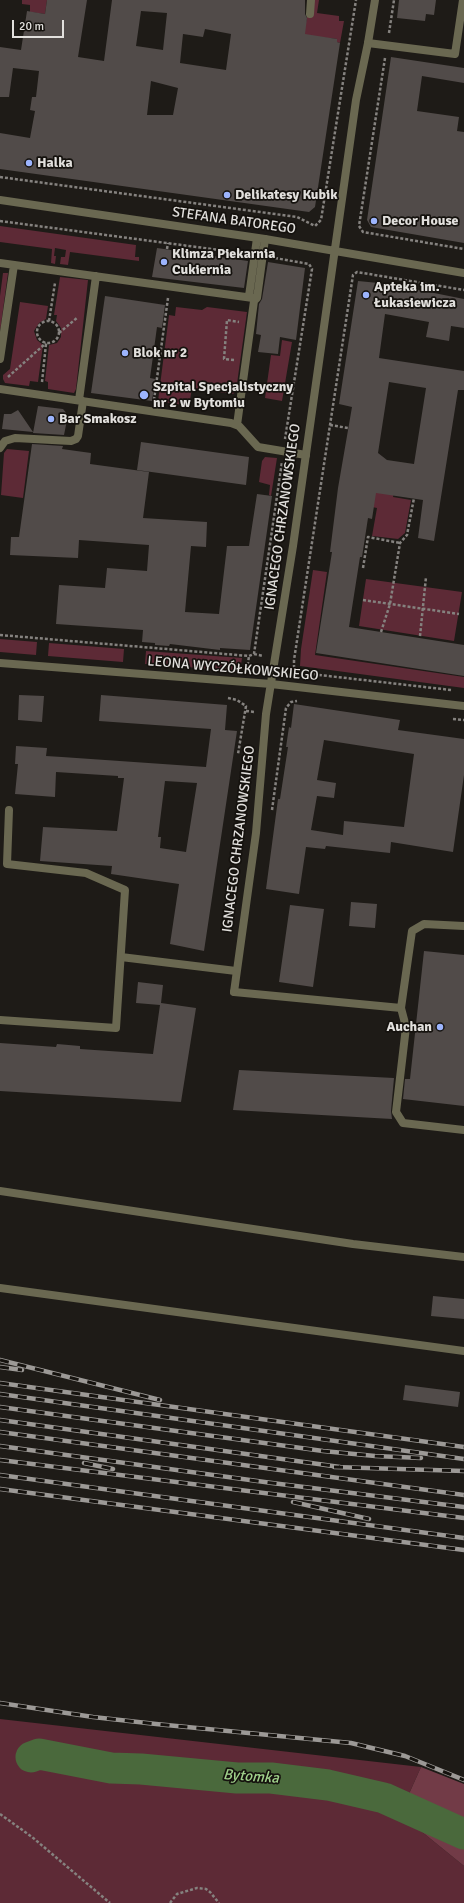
<!DOCTYPE html>
<meta charset="utf-8">
<style>
body{margin:0}
#map{position:relative;width:464px;height:1903px;overflow:hidden;background:#1e1b17;font-family:Signika,sans-serif}
canvas{display:block}
.scale{position:absolute;left:12px;top:20px;width:52px;height:18px;box-sizing:border-box;border:2px solid #e2e0dd;border-top:0;padding-left:5px;font-size:12px;line-height:14px;white-space:nowrap;color:#e2e0dd;-webkit-text-stroke:3px #15120e;paint-order:stroke}
</style>
<div id="map">
<canvas width="464" height="1903"></canvas>
<div class="scale">20 m</div>
</div>
<script>
const ctx = document.querySelector('canvas').getContext('2d');
ctx.lineJoin = 'round';
function paint(path, color) {
  ctx.fillStyle = color;
  ctx.fill(path, 'evenodd');
}
function shape(rows) {
  const path = new Path2D();
  for (const r of rows) {
    if (r.length === 3) {
      path.moveTo(r[0] + r[2], r[1]);
      path.arc(r[0], r[1], r[2], 0, 2 * Math.PI);
      continue;
    }
    path.moveTo(r[0], r[1]);
    for (let i = 2; i < r.length; i += 2) path.lineTo(r[i], r[i + 1]);
  }
  return path;
}
function stroke(path, color, width, dash) {
  ctx.strokeStyle = color;
  ctx.lineWidth = width;
  ctx.lineCap = dash ? 'butt' : 'round';
  ctx.setLineDash(dash || []);
  ctx.stroke(path);
}
function label(font, color, halo, rows, align = 'center') {
  ctx.font = font + ' Signika,sans-serif';
  ctx.lineWidth = 3.5;
  ctx.setLineDash([]);
  ctx.textBaseline = 'middle';
  ctx.strokeStyle = halo;
  ctx.fillStyle = color;
  for (const [text, x, y, turn = 0] of rows) {
    ctx.save();
    ctx.translate(x, y);
    ctx.rotate((+turn || 0) * Math.PI / 180);
    ctx.textAlign = isNaN(turn) ? turn : align;
    if (halo) ctx.strokeText(text, 0, 0);
    ctx.fillText(text, 0, 0);
    ctx.restore();
  }
}
paint(shape([
 [22,0,47,0,45,14,30,12,30,5,22,4],
 [313,0,319,0,317,13,339,16,339,21,344,21,340,43,337,42,337,39,328,38,303,37,307,17,311,16],
 [0,226,136,245,135,257,139,257,139,261,70,252,68,265,60,264,61,257,65,257,66,250,55,248,54,256,56,256,55,264,51,263,52,249,0,242],
 [3,273,8,273,0,332,0,296],
 [60,277,88,280,76,389,74,393,48,389,48,382,45,381,49,345,57,343,61,337,61,328,56,321,57,315,54,315],
 [20,302,48,306,46,319,39,323,34,331,37,340,43,345,38,382,30,381,29,386,5,383,3,379,3,375,10,369],
 [176,307,202,310,207,307,247,312,236,391,233,394,192,388,189,406,158,401,169,315,175,316],
 [282,340,292,342,282,401,265,398,271,355,280,356],
 [7,449,29,451,23,498,1,495,4,453],
 [265,457,277,458,271,496,269,495,270,485,259,482,262,461],
 [375,490,394,492,393,497,411,500,405,533,398,539,372,536,377,508,372,507],
 [313,570,327,572,315,655,464,677,464,688,300,666,301,649],
 [366,579,462,592,454,641,359,626],
 [0,639,37,642,36,655,0,652],
 [49,643,124,649,123,662,48,656],
 [146,651,242,658,240,671,145,664],
 [0,1719,421,1767,400,1814,464,1866,464,1903,0,1903]
]), '#5d2a36');
paint(shape([
 [421,1767,464,1784,464,1866,400,1814]
]), '#723b47');
stroke(shape([
 [31,1757,39,1754,111,1768,141,1769,237,1778,271,1778,328,1785,384,1798,464,1834]
]), '#4a693c', 31);
paint(shape([
 [47,0,87,0,78,57,104,61,112,0,305,0,305,14,307,18,305,34,337,39,337,42,340,43,315,207,309,212,0,169,0,133,30,138,35,111,30,110,32,97,36,97,39,71,13,68,9,97,0,97,0,47,21,50,27,11,45,14],
 [141,11,167,13,163,50,136,46],
 [205,29,231,34,226,70,180,63,183,34,203,37],
 [151,81,178,88,173,115,147,115],
 [399,0,436,0,434,15,426,14,425,21,397,18],
 [391,57,464,68,464,83,422,76,417,111,459,117,457,131,464,132,464,243,371,227,367,220],
 [157,248,248,261,244,288,152,277],
 [268,262,305,268,296,340,280,337,278,354,258,352,261,335,256,334,259,304,262,299],
 [358,281,389,284,464,299,464,328,451,326,449,341,426,337,429,322,385,314,379,358,464,371,464,390,458,390,434,541,418,538,423,500,376,493,372,519,368,518,362,557,360,557,349,627,464,645,464,676,316,653,332,552,330,552,338,488,352,407,339,404],
 [389,382,426,388,414,464,387,460,378,453],
 [105,296,165,305,162,328,157,327,150,378,155,379,152,401,91,393],
 [38,406,63,409,68,415,64,435,33,433],
 [18,410,33,432,2,429,4,414,11,414],
 [141,442,249,457,246,485,137,470],
 [32,444,63,446,62,449,91,453,90,464,149,472,143,518,207,522,206,547,191,546,185,612,219,614,227,546,249,546,257,494,272,496,250,650,220,648,220,650,170,644,169,646,155,645,155,643,142,642,143,630,56,624,59,585,105,588,107,568,147,571,149,545,79,540,78,558,10,555,11,537,19,537],
 [19,695,44,696,42,722,18,720],
 [101,695,227,705,225,730,237,731,204,951,170,944,179,884,111,874,112,866,40,861,43,827,117,831,124,778,118,778,118,776,56,772,55,797,15,794,18,764,15,764,16,746,47,748,46,756,62,757,206,767,211,729,99,721],
 [165,781,197,783,186,852,160,848,161,837,158,837],
 [294,704,400,720,398,730,464,739,464,775,453,852,391,842,390,853,326,846,325,849,306,847,299,894,266,889,278,799,280,799,288,747,286,747,289,727,291,728],
 [324,740,414,754,404,827,344,821,343,835,311,830,317,796,334,798,336,783,317,780],
 [351,902,377,904,375,928,349,926],
 [290,905,324,909,313,987,279,982],
 [424,951,464,955,464,1106,403,1099,405,1079,410,1079],
 [138,982,163,985,161,1003,196,1008,181,1102,0,1091,0,1043,56,1047,57,1044,80,1046,80,1049,153,1054,160,1005,136,1003],
 [239,1070,394,1078,391,1111,392,1119,233,1110],
 [433,1296,464,1299,464,1319,431,1316],
 [405,1385,460,1392,458,1407,403,1400]
]), '#514b49');
stroke(shape([
 [389,33,394,0],
 [385,58,359,226,363,232,464,249],
 [0,177,297,217,315,226,321,220,356,0],
 [0,221,242,253],
 [167,249,168,243],
 [275,258,309,264,312,269,285,439],
 [49,321,55,283],
 [48,332,11],
 [59,333,78,317],
 [234,360,224,359,227,320,239,322],
 [8,377,46,343],
 [42,382,46,344],
 [154,400,168,298],
 [330,425,348,428],
 [363,568,368,537,400,543],
 [363,600,459,614],
 [381,632,390,604,400,543,407,535,414,498],
 [0,635,249,656,254,654,282,462],
 [420,636,426,577],
 [254,654,263,656],
 [247,670,249,656],
 [451,690,302,673,296,671,294,668,294,660,353,275,357,272,464,290],
 [228,698,237,700,246,706,238,754],
 [246,711,255,712],
 [453,719,464,720],
 [272,810,286,708,291,702,297,701],
 [0,1814,32,1837,110,1903],
 [170,1903,177,1894,197,1888,206,1889,210,1892,219,1903]
]), '#85827f', 2.5, [3, 2]);
stroke(shape([
 [310,14,311,0],
 [368,43,455,54,463,0],
 [0,263,253,298,254,301,237,425],
 [249,296,257,238],
 [254,301,257,298,265,239],
 [0,359,14,265],
 [0,389,231,423,239,426,258,447,306,455],
 [79,400,96,276],
 [0,448,5,441,15,438,71,441,76,439,78,436,83,401],
 [121,957,236,971],
 [234,992,401,1008,412,931,424,924,464,926],
 [401,1008,406,1027,396,1112,403,1123,464,1130],
 [0,1020,116,1028,125,890,86,873,7,864,9,810],
 [0,1191,353,1244,464,1257],
 [0,1288,464,1351]
]), '#6a6851', 8);
stroke(shape([
 [0,200,265,239,464,273],
 [0,663,271,684,464,706],
 [234,992,256,833,266,714,293,546,356,100,368,43,375,0]
]), '#6a6851', 8);
const rail = shape([
 [0,1360,160,1400],
 [0,1367,22,1370],
 [0,1383,464,1447],
 [0,1394,464,1459],
 [0,1407,323,1451,375,1456,421,1458],
 [0,1420,340,1467],
 [0,1432,464,1495],
 [0,1446,272,1483,464,1507],
 [0,1460,464,1518],
 [84,1463,113,1469],
 [334,1467,464,1471],
 [0,1475,464,1538],
 [0,1489,464,1550],
 [293,1502,369,1519],
 [0,1703,93,1717,156,1724,351,1743,405,1756,464,1780]
]);
stroke(rail, '#9c9996', 4.5);
stroke(rail, '#15120e', 3, [9]);
for (const [x, y, r, color] of [
 [29,163,4,"#9cb4fd"],
 [227,195,4,"#9cb4fd"],
 [374,221,4,"#9cb4fd"],
 [164,262,4,"#9cb4fd"],
 [366,295,4,"#9cb4fd"],
 [125,353,4,"#9cb4fd"],
 [144,395,5,"#9cb4fd"],
 [51,419,4,"#9cb4fd"],
 [440,1027,4,"#9cb4fd"]
]) {
  const dot = new Path2D();
  dot.arc(x, y, r, 0, 2 * Math.PI);
  ctx.fillStyle = color;
  ctx.fill(dot);
  stroke(dot, '#15120e', 1.5);
}
label('bold 14px', '#e2e0dd', '#15120e', [
 ["Halka",37,163],
 ["Delikatesy Kubik",235,195],
 ["Decor House",382,221],
 ["Klimza Piekarnia",172,254],
 ["Cukiernia",172,270],
 ["Apteka im.",374,287],
 ["Łukasiewicza",374,303],
 ["Blok nr 2",133,353],
 ["Szpital Specjalistyczny",153,387],
 ["nr 2 w Bytomiu",153,403],
 ["Bar Smakosz",59,419],
 ["Auchan",432,1027,"right"]
], 'left');
label('14px', '#e2e0dd', '#15120e', [
 ["STEFANA BATOREGO",234,221,8],
 ["IGNACEGO CHRZANOWSKIEGO",283,517,-82],
 ["LEONA WYCZÓŁKOWSKIEGO",233,669,5],
 ["IGNACEGO CHRZANOWSKIEGO",239,839,-83]
]);
label('italic 15px', '#a0d18b', '#15120e', [
 ["Bytomka",251,1777,4]
]);
</script>
